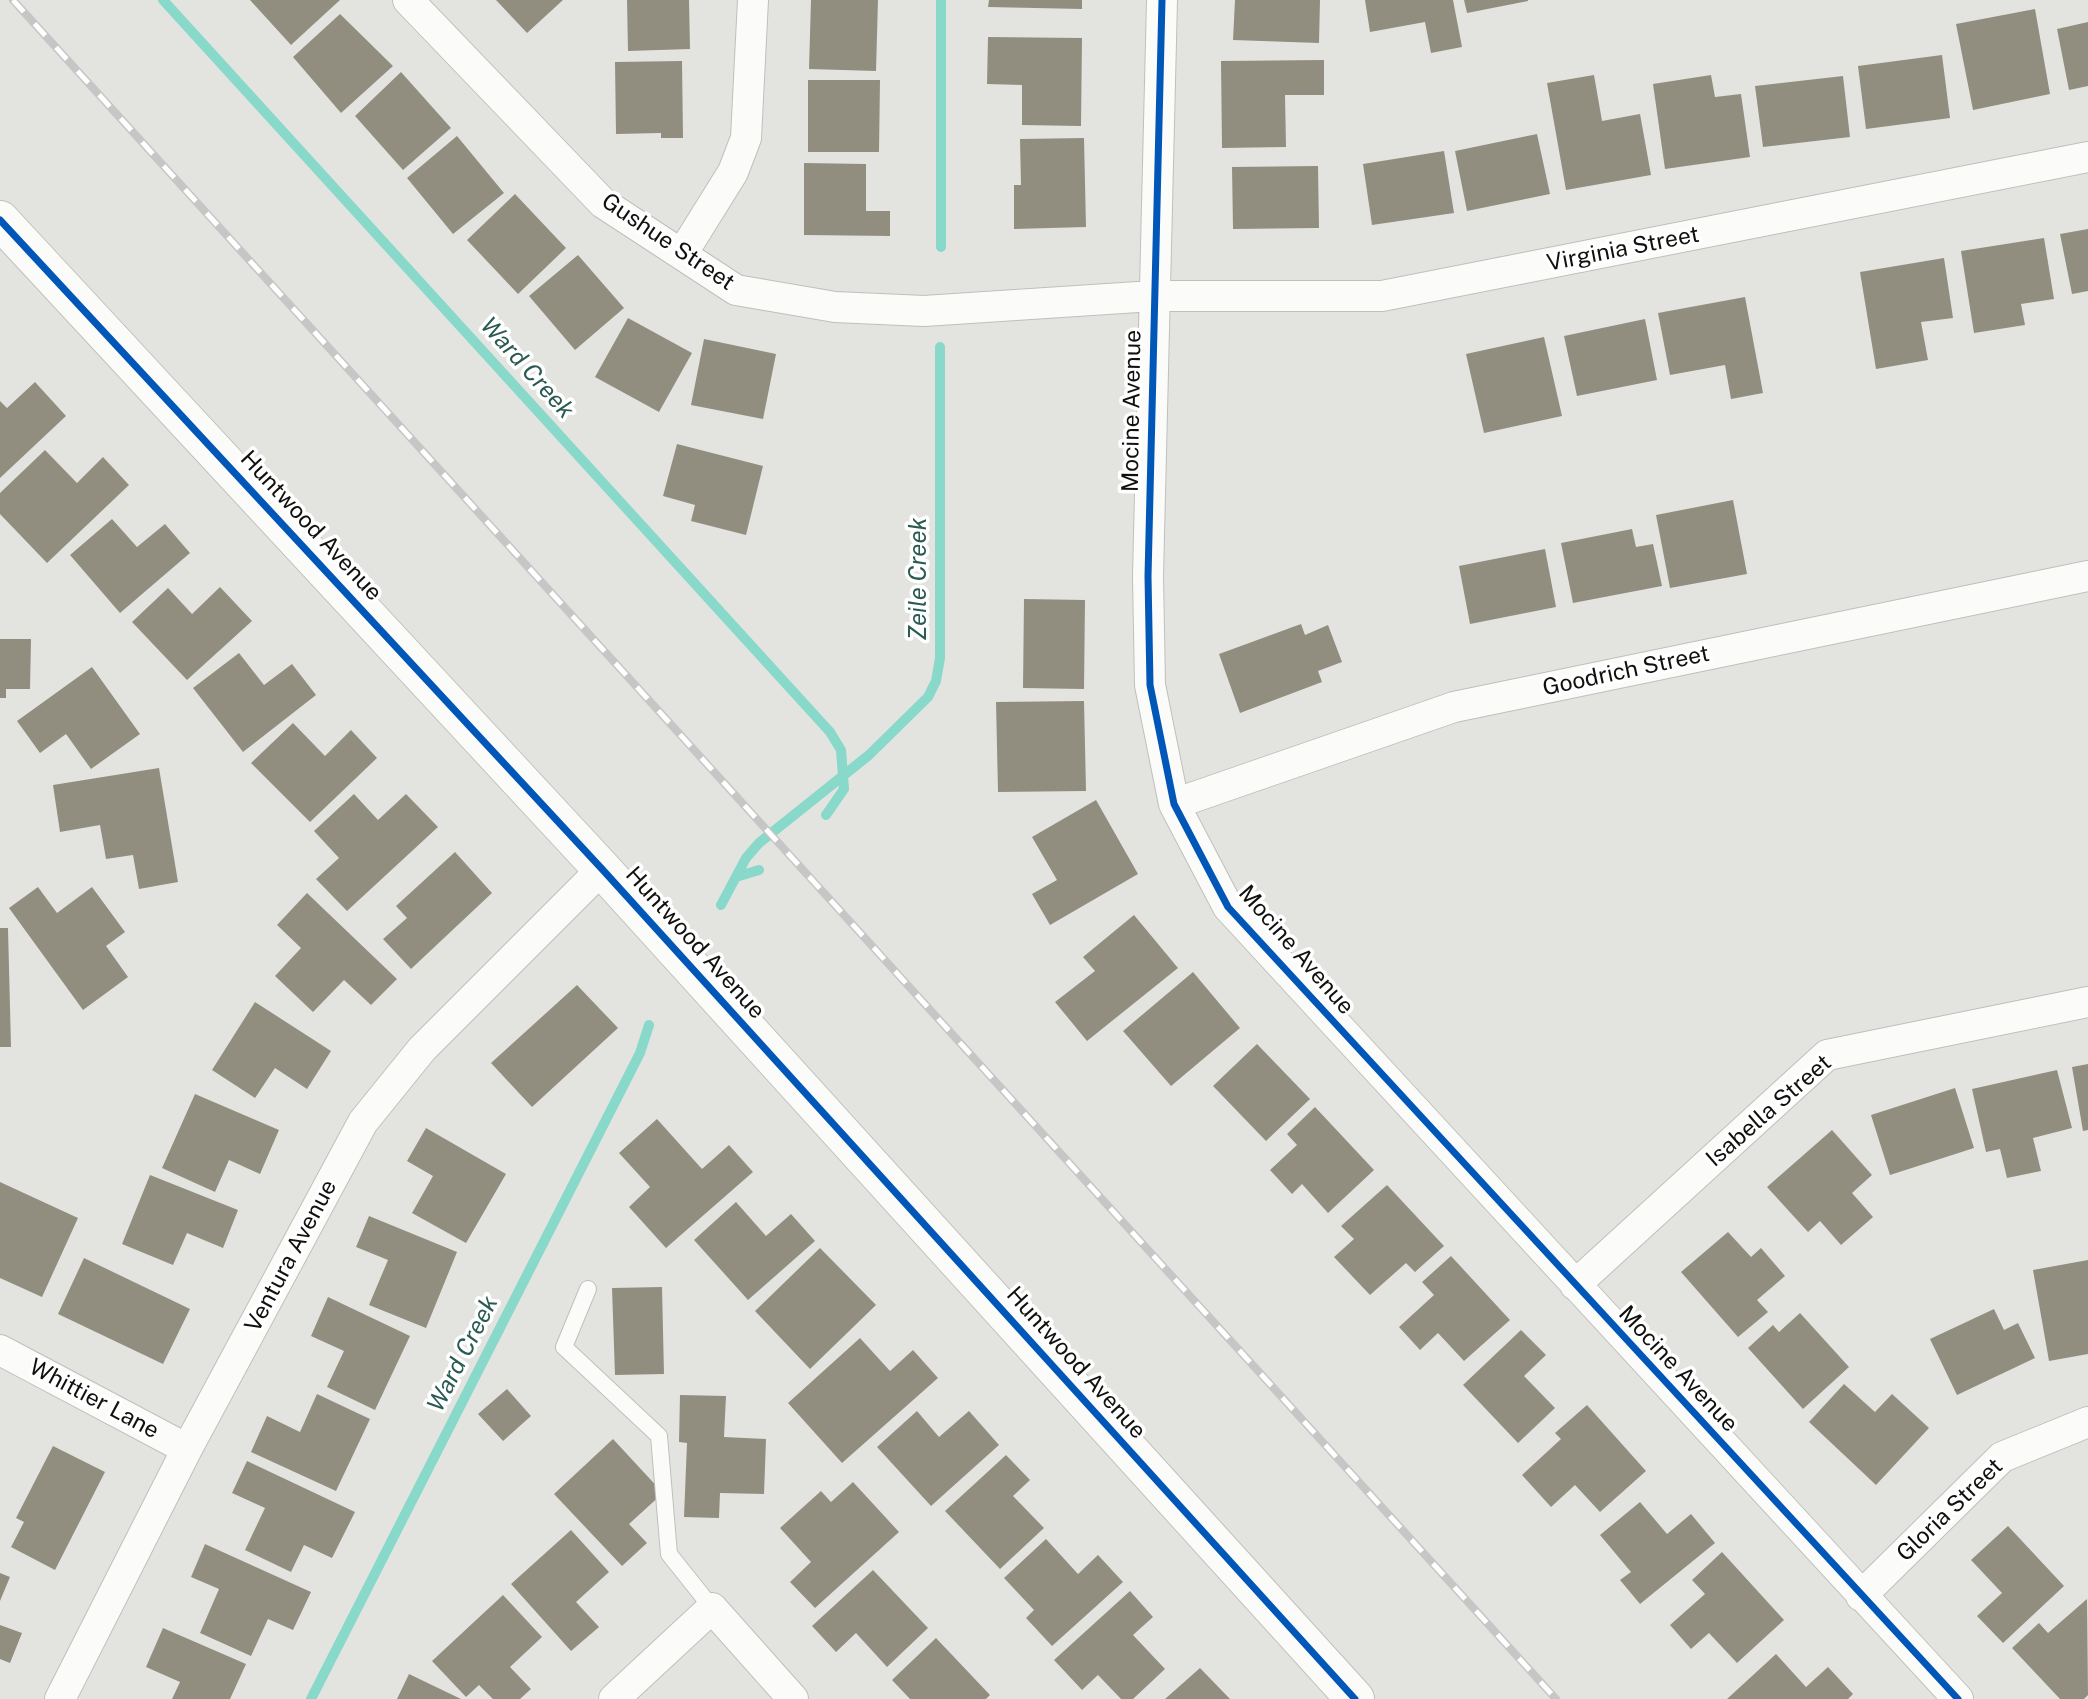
<!DOCTYPE html>
<style>
body{margin:0}
canvas{display:block;background:#e3e4e0}
</style>
<canvas width="2088" height="1699"></canvas>
<script>
const ctx = document.querySelector('canvas').getContext('2d');
ctx.lineJoin = 'round';
function shape(rows) {
  const path = new Path2D();
  for (const r of rows) {
    path.moveTo(r[0], r[1]);
    for (let i = 2; i < r.length; i += 2) path.lineTo(r[i], r[i + 1]);
  }
  return path;
}
function stroke(path, color, width, dash) {
  ctx.strokeStyle = color;
  ctx.lineWidth = width;
  ctx.lineCap = dash ? 'butt' : 'round';
  ctx.setLineDash(dash || []);
  ctx.stroke(path);
}
function paint(path, color) {
  ctx.fillStyle = color;
  ctx.fill(path, 'evenodd');
}
function label(font, color, halo, rows, align = 'center') {
  ctx.font = font + ' "Public Sans",sans-serif';
  ctx.lineWidth = 7;
  ctx.setLineDash([]);
  ctx.textBaseline = 'middle';
  ctx.strokeStyle = halo;
  ctx.fillStyle = color;
  for (const [text, x, y, turn = 0] of rows) {
    ctx.save();
    ctx.translate(x, y);
    ctx.rotate((+turn || 0) * Math.PI / 180);
    ctx.textAlign = isNaN(turn) ? turn : align;
    if (halo) ctx.strokeText(text, 0, 0);
    ctx.fillText(text, 0, 0);
    ctx.restore();
  }
}
stroke(shape([
 [163,0,830,732,841,750,844,789,826,815],
 [941,247,941,0],
 [736,877,759,870],
 [721,905,746,858,759,843,869,755,928,697,936,681,940,658,940,347],
 [311,1699,640,1053,649,1025]
]), '#88d9ca', 10);
paint(shape([
 [250,0,340,0,291,45],
 [496,0,563,0,527,33],
 [627,0,689,0,690,49,628,51],
 [811,0,878,0,876,71,809,69],
 [989,0,1082,0,1082,9,988,7],
 [1235,0,1320,0,1319,43,1233,40],
 [1365,0,1453,0,1462,47,1431,53,1425,22,1370,32],
 [1464,0,1528,0,1528,1,1467,13],
 [2035,9,2050,94,1973,110,1956,24],
 [340,14,393,66,341,113,293,57],
 [2088,22,2088,86,2069,90,2057,29],
 [988,37,1082,38,1081,126,1022,125,1022,85,987,84],
 [1942,55,1950,118,1866,129,1858,66],
 [1324,60,1324,95,1285,95,1286,147,1222,148,1221,61],
 [682,61,683,138,661,138,661,133,616,134,615,62],
 [401,72,451,128,403,170,355,116],
 [1594,75,1602,121,1640,114,1651,175,1566,190,1547,83],
 [1711,75,1715,97,1741,94,1750,157,1665,169,1653,84],
 [1843,76,1850,137,1763,147,1755,86],
 [808,80,880,80,879,152,808,152],
 [1537,134,1550,194,1467,211,1455,151],
 [457,136,504,193,453,234,407,178],
 [1084,138,1086,227,1014,229,1014,185,1021,185,1020,139],
 [1444,151,1454,213,1372,225,1363,164],
 [804,163,866,164,866,211,890,211,890,236,804,235],
 [1318,166,1319,228,1233,229,1232,167],
 [515,194,566,248,518,294,467,240],
 [2088,229,2088,291,2072,294,2060,234],
 [2044,238,2054,299,2021,304,2025,325,1974,333,1961,251],
 [578,255,624,308,575,350,529,296],
 [1944,258,1953,318,1921,322,1928,360,1876,369,1860,272],
 [1745,297,1763,393,1731,399,1725,365,1670,375,1658,313],
 [628,318,692,353,659,412,595,377],
 [1645,319,1657,380,1577,396,1564,336],
 [1544,337,1562,416,1484,433,1466,354],
 [704,339,776,354,763,419,691,405],
 [35,382,66,416,0,478,0,401,7,408],
 [677,444,763,466,746,535,691,521,695,505,663,496],
 [45,450,77,483,103,457,129,485,47,563,0,514,0,493],
 [1733,500,1747,574,1670,588,1656,515],
 [112,519,137,547,165,524,190,553,120,613,70,555],
 [1632,529,1636,547,1653,544,1662,586,1573,603,1561,543],
 [1545,549,1556,607,1470,624,1459,566],
 [220,587,252,621,187,680,132,622,168,588,192,614],
 [1024,599,1085,600,1084,689,1023,688],
 [1301,624,1305,635,1328,625,1342,662,1318,671,1322,682,1240,713,1219,654],
 [0,639,31,639,30,689,6,689,6,698,0,698],
 [239,653,264,685,292,664,316,695,243,752,193,688],
 [92,667,140,734,91,769,66,734,40,753,17,721],
 [1084,701,1086,791,998,792,996,702],
 [293,723,325,756,351,730,377,758,310,822,251,763],
 [159,768,178,882,139,889,133,855,106,859,100,825,60,832,53,785],
 [354,794,378,820,406,794,438,827,347,911,316,879,339,858,314,831],
 [1096,800,1138,874,1050,925,1032,894,1057,880,1032,837],
 [455,852,492,893,411,969,383,939,407,918,396,906],
 [38,887,57,913,92,887,125,932,106,946,128,977,83,1010,9,908],
 [307,893,397,979,371,1005,344,980,313,1012,275,976,301,948,277,925],
 [1134,915,1178,968,1087,1041,1055,1002,1095,971,1083,957],
 [0,928,8,928,11,1047,0,1047],
 [1193,972,1240,1028,1171,1086,1123,1031],
 [577,985,618,1028,532,1107,491,1063],
 [255,1002,331,1051,307,1089,275,1068,255,1098,212,1070],
 [1257,1044,1310,1099,1266,1141,1213,1086],
 [2088,1064,2088,1130,2083,1131,2072,1067],
 [2057,1070,2072,1128,2033,1138,2041,1171,2007,1178,2000,1149,1986,1152,1972,1089],
 [1955,1088,1974,1148,1890,1175,1871,1115],
 [195,1094,279,1130,260,1174,229,1160,215,1192,162,1168],
 [1315,1107,1374,1170,1328,1213,1302,1184,1292,1194,1270,1170,1297,1145,1287,1134],
 [657,1119,702,1169,729,1145,753,1172,666,1248,629,1207,650,1187,619,1153],
 [426,1128,506,1174,466,1243,412,1213,433,1176,407,1161],
 [1832,1130,1872,1175,1852,1193,1873,1217,1841,1245,1820,1221,1808,1232,1767,1187],
 [150,1175,238,1210,223,1248,187,1233,173,1265,122,1244],
 [0,1182,78,1218,42,1297,0,1278],
 [1387,1185,1444,1246,1415,1272,1406,1263,1370,1295,1334,1257,1354,1239,1341,1226],
 [736,1202,766,1236,791,1214,815,1241,748,1300,694,1240],
 [369,1216,457,1252,426,1328,369,1305,388,1260,356,1247],
 [1728,1232,1751,1257,1761,1248,1785,1276,1757,1300,1768,1312,1738,1337,1681,1272],
 [820,1248,876,1305,810,1369,755,1311],
 [1451,1256,1510,1320,1464,1361,1438,1333,1420,1350,1399,1327,1434,1295,1422,1282],
 [84,1258,190,1309,163,1364,58,1314],
 [2088,1260,2088,1354,2049,1361,2033,1270],
 [662,1287,664,1374,615,1375,612,1288],
 [328,1297,410,1336,375,1410,327,1387,344,1351,311,1336],
 [1994,1309,2004,1330,2018,1323,2035,1358,1957,1395,1930,1339],
 [1800,1313,1849,1367,1803,1409,1748,1348,1773,1325,1779,1332],
 [1521,1330,1546,1355,1524,1376,1555,1408,1518,1443,1463,1385],
 [860,1338,890,1371,913,1350,938,1378,842,1463,788,1403],
 [1844,1384,1875,1412,1892,1394,1929,1428,1876,1485,1809,1422],
 [507,1389,531,1416,503,1441,478,1414],
 [317,1394,370,1419,336,1491,251,1452,267,1416,300,1432],
 [680,1395,726,1396,724,1437,766,1439,764,1494,720,1493,719,1518,684,1517,687,1443,679,1442],
 [1587,1405,1646,1471,1600,1512,1575,1485,1551,1507,1522,1475,1561,1439,1555,1433],
 [917,1411,939,1437,969,1411,999,1445,931,1506,877,1447],
 [613,1439,663,1493,629,1524,647,1543,622,1566,554,1494],
 [53,1446,105,1472,55,1570,11,1547,24,1522,16,1518],
 [1006,1455,1030,1480,1013,1496,1044,1528,1000,1569,945,1511],
 [247,1461,355,1512,332,1558,304,1545,291,1572,245,1550,265,1508,232,1493],
 [853,1482,899,1532,815,1608,790,1582,811,1562,780,1528,821,1491,831,1502],
 [1640,1502,1667,1534,1691,1514,1715,1543,1640,1604,1620,1580,1631,1572,1600,1535],
 [2008,1526,2064,1586,2003,1643,1977,1616,2002,1593,1971,1560],
 [571,1530,609,1572,576,1602,599,1627,571,1651,511,1584],
 [1046,1539,1078,1574,1098,1555,1123,1582,1052,1646,1026,1618,1034,1610,1004,1578],
 [205,1544,311,1592,293,1630,268,1619,251,1656,200,1633,219,1589,191,1577],
 [1722,1552,1784,1620,1737,1663,1709,1633,1691,1649,1670,1625,1705,1594,1692,1580],
 [873,1570,928,1628,887,1667,856,1633,836,1652,812,1626],
 [0,1573,10,1577,0,1601],
 [1130,1591,1153,1617,1133,1635,1165,1669,1133,1699,1121,1699,1098,1675,1082,1690,1054,1660],
 [503,1595,542,1637,510,1667,531,1689,520,1699,493,1699,479,1685,466,1697,432,1661],
 [2087,1599,2088,1695,2084,1699,2060,1699,2012,1648,2039,1623,2048,1633],
 [0,1625,22,1633,10,1663,0,1659],
 [163,1628,246,1664,230,1699,172,1699,180,1682,146,1667],
 [936,1638,990,1695,986,1699,910,1699,892,1680],
 [1776,1654,1806,1687,1828,1667,1853,1694,1848,1699,1727,1699],
 [1200,1668,1230,1699,1165,1699],
 [409,1674,461,1699,397,1699]
]), '#928e7f');
const lane = shape([
 [588,1289,564,1347,659,1436,669,1554,712,1608]
]);
const street = shape([
 [408,0,603,203,736,290,835,307,924,311,1153,296,1382,296,2088,157],
 [1162,0,1148,576,1150,685,1174,804,1228,907,1958,1699],
 [682,254,733,172,746,138,753,0],
 [1174,804,1454,707,2088,576],
 [1575,1285,1827,1055,2088,1002],
 [0,1350,187,1449],
 [1861,1596,2002,1457,2088,1422],
 [60,1699,187,1449,363,1122,422,1049,602,869],
 [614,1699,712,1608,793,1699]
]);
const secondary = shape([
 [0,220,602,869,1355,1699]
]);
stroke(lane, '#bfc0bd', 18);
stroke(street, '#bfc0bd', 32);
stroke(secondary, '#bfc0bd', 40);
stroke(lane, '#fbfbfa', 16);
stroke(street, '#fbfbfa', 30);
stroke(secondary, '#fbfbfa', 38);
const rail = shape([
 [13,0,1556,1699]
]);
stroke(rail, '#c6c6c6', 8);
stroke(rail, '#fff', 5, [16]);
stroke(shape([
 [1162,0,1148,576,1150,685,1174,804,1228,907,1958,1699],
 [0,220,602,869,1355,1699]
]), '#0057b8', 7);
label('23px', '#10110e', '#fff', [
 ["Gushue Street",668,242,34],
 ["Virginia Street",1623,249,-11],
 ["Mocine Avenue",1132,411,-89],
 ["Huntwood Avenue",311,526,47],
 ["Goodrich Street",1626,671,-12],
 ["Huntwood Avenue",695,943,48],
 ["Mocine Avenue",1296,950,49],
 ["Isabella Street",1769,1111,-41],
 ["Ventura Avenue",291,1256,-62],
 ["Huntwood Avenue",1076,1363,48],
 ["Mocine Avenue",1678,1369,47],
 ["Whittier Lane",94,1399,28],
 ["Gloria Street",1950,1510,-44]
]);
label('italic 24px', '#2a5b52', '#fff', [
 ["Ward Creek",527,368,48],
 ["Zeile Creek",919,579,-90],
 ["Ward Creek",463,1354,-63]
]);
</script>
